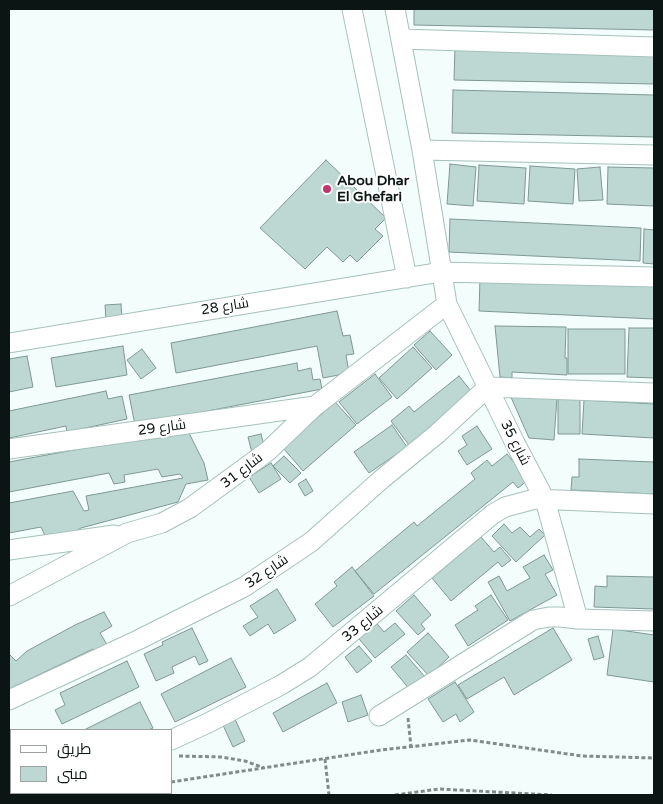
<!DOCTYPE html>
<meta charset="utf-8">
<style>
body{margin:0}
#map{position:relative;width:663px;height:804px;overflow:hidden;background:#f3fefc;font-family:"Varela Round",Cairo,sans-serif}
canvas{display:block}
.frame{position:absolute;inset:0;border:10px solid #0b1513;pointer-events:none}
.legend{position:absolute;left:10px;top:729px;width:162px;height:65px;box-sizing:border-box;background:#fff;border:1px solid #9da1a1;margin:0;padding:6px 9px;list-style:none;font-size:15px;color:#0b1513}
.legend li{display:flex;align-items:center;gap:10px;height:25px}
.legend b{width:25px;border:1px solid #9da1a1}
</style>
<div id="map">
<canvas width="663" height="804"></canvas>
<div class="frame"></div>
<ul class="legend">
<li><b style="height:6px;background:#fff"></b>طريق</li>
<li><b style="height:14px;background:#bdd8d3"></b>مبنى</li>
</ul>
</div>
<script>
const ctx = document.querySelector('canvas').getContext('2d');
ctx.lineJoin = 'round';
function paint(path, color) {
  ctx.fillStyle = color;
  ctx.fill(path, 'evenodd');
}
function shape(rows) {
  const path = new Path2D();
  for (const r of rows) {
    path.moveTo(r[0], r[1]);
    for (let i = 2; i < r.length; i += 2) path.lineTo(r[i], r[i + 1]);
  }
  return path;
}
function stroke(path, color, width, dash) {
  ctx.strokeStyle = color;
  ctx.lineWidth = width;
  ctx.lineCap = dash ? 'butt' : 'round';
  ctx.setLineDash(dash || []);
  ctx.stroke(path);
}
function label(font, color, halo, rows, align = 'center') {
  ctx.font = font + ' "Varela Round",Cairo,sans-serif';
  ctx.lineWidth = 4;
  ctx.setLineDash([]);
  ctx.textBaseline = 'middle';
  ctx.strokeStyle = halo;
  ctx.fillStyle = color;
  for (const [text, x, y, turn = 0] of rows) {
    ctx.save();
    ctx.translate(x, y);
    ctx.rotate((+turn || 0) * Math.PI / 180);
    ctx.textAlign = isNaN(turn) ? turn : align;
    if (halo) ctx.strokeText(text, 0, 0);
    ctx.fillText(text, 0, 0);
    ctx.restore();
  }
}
const building = shape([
 [414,9,654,9,654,30,414,25,414,9],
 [455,47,654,52,654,84,454,80,455,47],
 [453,90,654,95,654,137,452,133,453,90],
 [326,160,386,218,375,229,383,236,357,262,350,255,343,262,327,247,305,269,260,228,326,160],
 [450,164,476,167,473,206,447,204,450,164],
 [479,165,526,168,524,204,477,201,479,165],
 [530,166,575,169,573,204,528,201,530,166],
 [600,167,603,200,579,201,577,169,600,167],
 [608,167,654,168,654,206,607,204,608,167],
 [450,219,641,228,640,261,449,252,450,219],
 [644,229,654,230,654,264,643,263,644,229],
 [480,279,654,286,654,319,479,311,480,279],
 [121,304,122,318,106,319,105,305,121,304],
 [337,311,343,336,350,335,354,354,346,355,349,373,323,378,317,346,176,373,171,343,337,311],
 [495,326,566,327,565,358,567,358,567,375,512,372,512,378,500,377,495,326],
 [629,328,654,328,654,378,627,377,629,328],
 [568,329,625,329,625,374,568,374,568,329],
 [430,331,452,355,436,370,414,345,430,331],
 [123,346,127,375,56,387,51,358,123,346],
 [413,347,432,368,397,399,379,378,413,347],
 [142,349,156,368,141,379,127,360,142,349],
 [27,356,33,387,9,392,9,359,27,356],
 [297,363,298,371,311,368,313,380,320,379,322,389,135,425,129,395,297,363],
 [375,374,392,397,357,424,339,402,375,374],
 [459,376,475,396,409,445,391,421,409,406,414,412,459,376],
 [106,391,108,399,122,396,127,419,67,432,66,426,9,438,9,411,106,391],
 [510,395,557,398,554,440,529,438,510,395],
 [558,399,580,399,580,434,558,434,558,399],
 [584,400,654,404,654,438,582,434,584,400],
 [335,402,356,425,303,471,283,448,335,402],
 [392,425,407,447,369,473,354,452,392,425],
 [477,426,492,449,467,465,458,451,467,445,462,436,477,426],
 [187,429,204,463,208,480,186,484,178,502,81,528,64,537,47,540,41,527,9,533,9,503,73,491,84,511,89,510,86,496,183,478,180,474,162,477,158,469,124,475,125,482,114,484,109,473,9,492,9,462,187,429],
 [261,434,265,449,252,453,248,437,261,434],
 [507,454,528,480,518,488,513,482,374,594,355,571,414,522,417,526,475,479,471,473,487,460,492,466,507,454],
 [284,456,301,473,290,483,273,466,284,456],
 [579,459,654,462,654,494,571,490,572,477,579,477,579,459],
 [271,463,281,479,259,493,249,477,271,463],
 [306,479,313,491,305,496,298,484,306,479],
 [504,524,512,533,520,527,530,537,539,529,545,535,516,562,492,536,504,524],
 [481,537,494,552,500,547,511,560,502,567,498,562,451,601,432,578,481,537],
 [544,555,553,570,545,574,557,595,510,621,488,582,499,576,507,591,530,578,523,567,544,555],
 [352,567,374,596,333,627,315,604,337,586,334,582,352,567],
 [607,576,654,577,654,609,594,607,595,586,607,587,607,576],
 [277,589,296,620,274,634,268,624,250,636,243,626,258,617,250,606,277,589],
 [414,595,431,615,421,624,425,629,418,635,396,611,414,595],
 [491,595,508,620,468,646,455,625,478,610,475,606,491,595],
 [104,612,112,626,100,633,109,648,97,654,93,649,9,689,9,654,16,661,27,651,75,625,104,612],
 [373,619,384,632,395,623,405,634,375,658,355,634,373,619],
 [192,628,208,661,199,665,195,656,172,667,174,673,156,681,144,654,163,645,162,642,192,628],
 [553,628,572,660,514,695,504,677,467,699,458,685,553,628],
 [613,629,654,635,654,682,607,675,613,629],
 [428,633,449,657,429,676,407,652,428,633],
 [598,636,604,657,594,660,588,639,598,636],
 [359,646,372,661,357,673,345,657,359,646],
 [406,655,426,678,411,691,391,667,406,655],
 [231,658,246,687,175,722,161,694,231,658],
 [127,661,139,687,62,724,55,710,65,705,60,693,127,661],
 [455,682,474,712,460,722,456,714,443,722,428,699,455,682],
 [327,683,337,703,283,732,273,713,327,683],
 [361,695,368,715,348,722,342,702,361,695],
 [140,702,153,728,149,730,84,730,140,702],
 [234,717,245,741,233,747,222,723,234,717]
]);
paint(building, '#bdd8d3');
stroke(building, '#7f9893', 1);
const street = shape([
 [352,9,407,278],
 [395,9,422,150,447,304,515,443,545,500,578,619],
 [401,39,654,47],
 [422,150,654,155],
 [9,343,441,272,654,277],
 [9,449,315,406],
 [9,550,114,535],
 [9,596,127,533,162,523,190,508,268,451,315,406,447,304],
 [9,700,138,640,244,587,311,542,383,478,437,434,488,387,654,393],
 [379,716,533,620,549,617,560,617,578,619,654,621],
 [171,740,208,723,281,685,310,667,493,514,505,507,535,499,654,504],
 [9,771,11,771]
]);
stroke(street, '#a6c1bb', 21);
stroke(shape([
 [408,718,411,747],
 [179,756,221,757,245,761,264,768],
 [325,759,329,795],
 [171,782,381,750,470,740,582,756,654,758],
 [395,795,439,789,552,795]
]), '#818c8a', 3, [4, 2.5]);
stroke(street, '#fff', 19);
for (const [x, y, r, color] of [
 [327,189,5,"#c1366c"]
]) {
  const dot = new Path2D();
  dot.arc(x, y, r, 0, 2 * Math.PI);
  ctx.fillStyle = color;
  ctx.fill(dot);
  stroke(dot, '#fff', 2);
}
label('bold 14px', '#0b1513', '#fff', [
 ["Abou Dhar",337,181],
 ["El Ghefari",337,197]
], 'left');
label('14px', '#0b1513', '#fff', [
 ["شارع 28",225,307,-9],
 ["شارع 29",162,428,-8],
 ["شارع 35",515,443,63],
 ["شارع 31",242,471,-37],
 ["شارع 32",267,572,-34],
 ["شارع 33",363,624,-40]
]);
</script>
